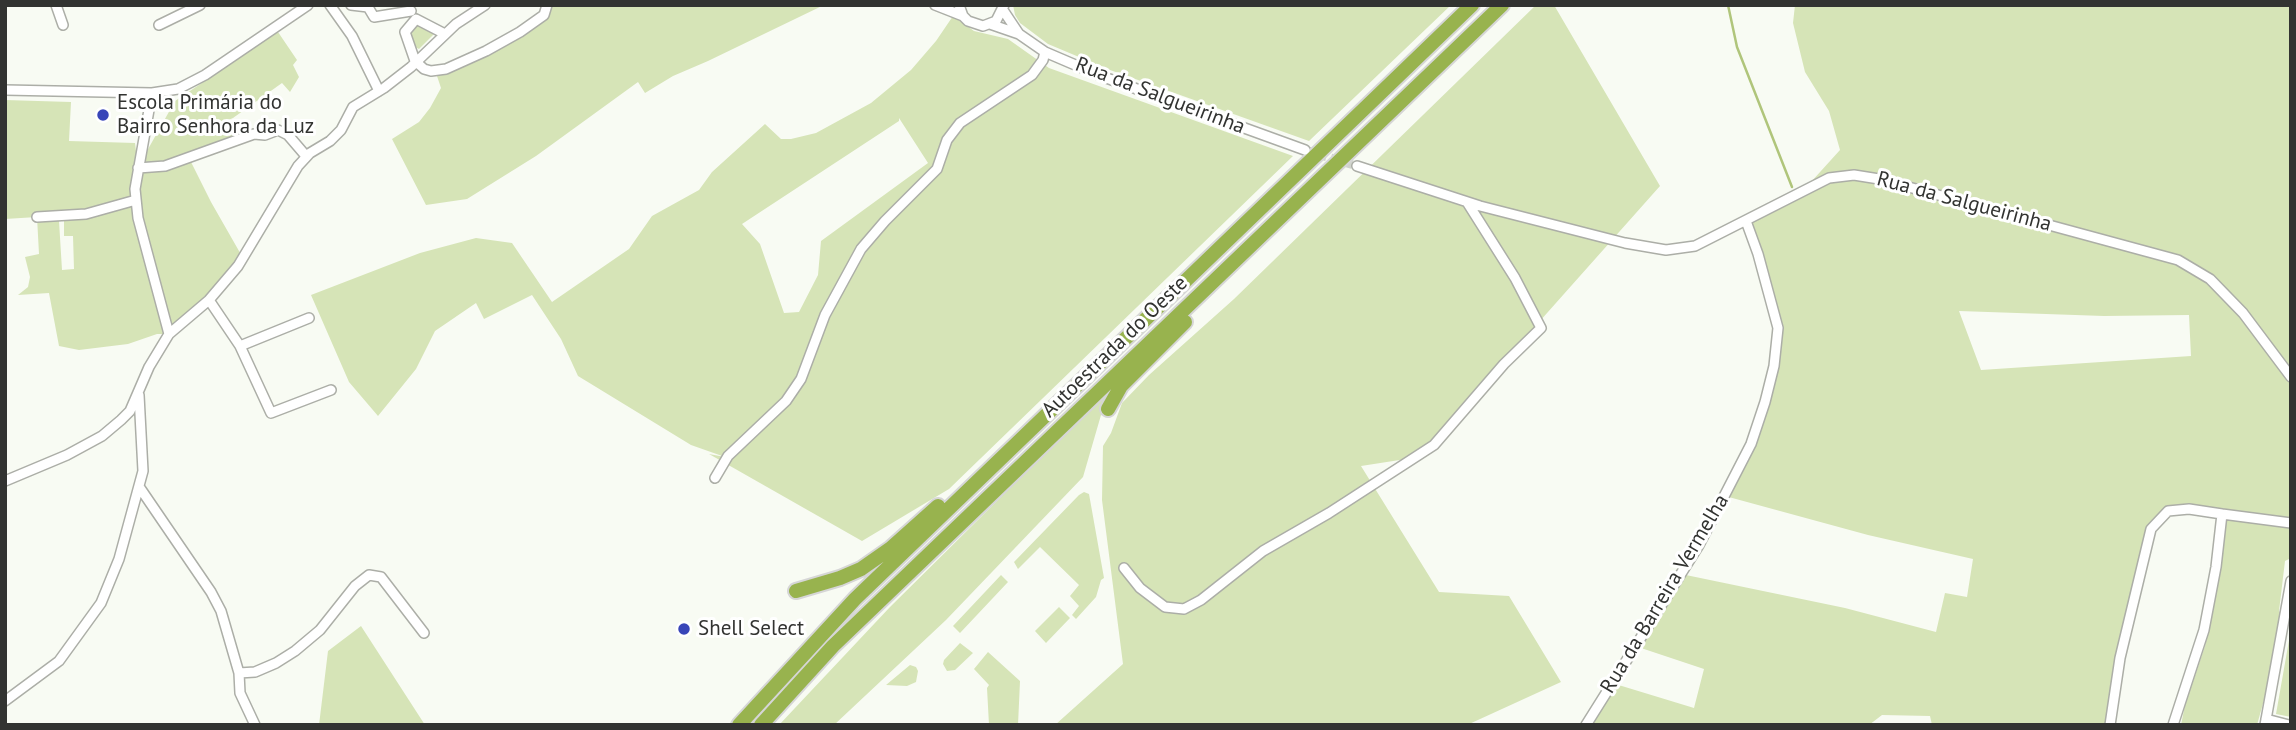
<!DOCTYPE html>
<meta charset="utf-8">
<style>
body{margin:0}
#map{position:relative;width:2296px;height:730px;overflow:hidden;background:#f8fbf3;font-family:"PT Sans",sans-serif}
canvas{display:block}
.frame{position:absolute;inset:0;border:7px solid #323331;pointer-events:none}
</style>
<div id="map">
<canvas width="2296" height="730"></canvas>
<div class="frame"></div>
</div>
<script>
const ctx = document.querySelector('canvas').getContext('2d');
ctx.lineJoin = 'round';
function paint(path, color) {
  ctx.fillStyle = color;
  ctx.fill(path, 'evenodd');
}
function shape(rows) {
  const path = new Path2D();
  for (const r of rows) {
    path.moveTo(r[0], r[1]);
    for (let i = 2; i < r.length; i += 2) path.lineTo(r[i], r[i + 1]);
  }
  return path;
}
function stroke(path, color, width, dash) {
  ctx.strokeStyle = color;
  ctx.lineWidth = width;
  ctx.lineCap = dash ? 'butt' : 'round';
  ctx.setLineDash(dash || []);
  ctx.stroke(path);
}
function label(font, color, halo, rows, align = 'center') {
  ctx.font = font + ' "PT Sans",sans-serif';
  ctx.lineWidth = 6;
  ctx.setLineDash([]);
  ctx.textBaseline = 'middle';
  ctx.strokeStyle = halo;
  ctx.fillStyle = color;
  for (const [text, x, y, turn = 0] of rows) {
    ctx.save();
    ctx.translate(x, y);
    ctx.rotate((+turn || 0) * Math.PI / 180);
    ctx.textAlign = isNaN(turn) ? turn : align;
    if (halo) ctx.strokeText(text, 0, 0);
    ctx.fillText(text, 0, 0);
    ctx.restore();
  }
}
paint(shape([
 [549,5,824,5,708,61,673,76,645,93,638,82,536,156,467,199,426,205,392,139,419,122,430,108,441,88,435,70,504,41],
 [1013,5,1451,5,1309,141,1110,70,1048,44,1020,23,1015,15],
 [1536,5,1554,5,1660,186,1419,457,1361,466,1439,592,1509,596,1561,682,1467,725,1055,725,1123,664,1102,500,1103,446,1111,433,1122,403,1149,375,1234,299],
 [1795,5,2291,5,2291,520,2168,511,2152,528,2110,725,1932,725,1930,716,1882,715,1869,725,1586,725,1612,683,1694,708,1704,669,1635,646,1681,574,1845,608,1936,632,1945,593,1967,597,1973,559,1868,535,1725,496,1767,396,1778,328,1746,221,1801,193,1840,150,1829,111,1805,72,1793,23],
 [1959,311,2104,316,2189,315,2191,356,1981,370],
 [953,16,974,31,1008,39,1049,68,1293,156,949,489,862,541,709,454,725,457,691,445,578,376,561,339,532,295,484,319,476,303,435,331,416,369,378,416,349,382,311,295,420,253,476,238,512,243,552,302,629,249,652,216,699,190,712,172,765,124,781,139,791,139,816,133,871,103,911,70,936,41],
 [899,118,928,163,821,241,818,275,799,312,784,313,760,244,742,224,899,121],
 [419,23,435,33,419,49,415,47,409,33],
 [278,32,297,60,293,65,299,77,290,92,282,83,233,118,226,121,236,141,189,158,211,202,243,258,238,266,169,334,157,334,128,344,79,350,59,346,49,293,18,295,28,287,30,277,25,257,39,254,37,217,5,219,5,100,71,102,69,141,135,143,138,167,175,101],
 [59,221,64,221,64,236,73,236,74,269,62,270],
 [1108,391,1083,477,946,620,834,725,779,725,890,607],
 [1084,492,1089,494,1104,578,1101,580,1096,597,1076,619,1072,615,1079,606,1070,596,1079,585,1040,547,1018,569,1014,562,1079,495],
 [2224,516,2291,528,2291,548,2289,559,2285,561,2279,611,2281,614,2267,689,2257,725,2181,725,2185,705,2205,646,2213,612],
 [1001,575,1008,582,960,633,953,626],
 [1059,607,1070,618,1046,643,1035,631],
 [361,626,425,725,319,725,328,651],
 [2291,629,2291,717,2276,714],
 [960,643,973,653,955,670,947,671,943,664,944,660],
 [988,652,1020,681,1018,725,989,725,987,688,989,685,974,669],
 [910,665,916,667,918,671,916,682,907,686,886,685]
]), '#d6e4b7');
stroke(shape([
 [1728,5,1737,47,1792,187]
]), '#b0c57b', 2.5);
stroke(shape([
 [1305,150,1357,166]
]), '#d0d3cc', 9, [9, 4.5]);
const minor = shape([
 [56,5,63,25],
 [330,5,352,36,379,91],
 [351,5,368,7,374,17,411,11],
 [935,5,963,16],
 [959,5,963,16,968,21,983,26,996,21,1004,5],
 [1003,10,1019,34],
 [990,24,1019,34,1045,52,1101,76,1305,150],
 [159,25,200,5],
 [445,34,416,19,405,32,415,61,424,69,431,71,446,69,486,51,520,32,544,15,547,5],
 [5,90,152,93,178,89,205,75,308,5],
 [152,93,135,189,138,218,169,334],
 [1357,166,1480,206,1625,243,1666,250,1695,246,1829,178,1854,175,1879,179,2178,260,2210,279,2243,313,2291,377],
 [138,168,165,166,254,134,265,135,278,130,288,135,306,156],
 [37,217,86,214,136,200],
 [209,300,240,346,271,413,331,390],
 [240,346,309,318],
 [715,478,728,456,786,401,801,379,825,315,861,249,885,221,937,169,947,140,960,123,1032,75,1043,60,1045,52],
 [5,481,67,455,102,436,121,420,130,411,149,367,169,334,209,300,238,266,298,166,310,153,330,141,341,130,353,107,384,88,411,67,456,24,485,5],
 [140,488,211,592,221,611,239,673,240,693,255,725],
 [1124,568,1140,588,1165,607,1184,609,1201,600,1263,551,1329,513,1434,445,1504,364,1541,328,1515,278,1467,202],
 [239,673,255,672,276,663,295,651,320,630,355,586,369,575,381,577,424,633],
 [5,701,59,661,101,603,119,559,143,471,139,395],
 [2266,719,2289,725],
 [1586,725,1699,545,1751,444,1765,402,1774,366,1778,328,1758,254,1746,221],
 [2110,725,2120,658,2151,529,2168,511,2189,509,2222,514],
 [2173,725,2204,630,2216,567,2222,514,2291,523],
 [2265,725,2291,581]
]);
const highway = shape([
 [1108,409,1121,386,1185,322],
 [796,591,840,578,861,569,891,548,938,506],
 [739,725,855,599,1472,5],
 [761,725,833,646,1502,5]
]);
stroke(minor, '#acaea7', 12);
stroke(highway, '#d6d6d6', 18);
stroke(minor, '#fff', 9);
stroke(highway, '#98b34e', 14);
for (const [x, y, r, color] of [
 [103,115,7,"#3845b8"],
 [684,629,7,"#3845b8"]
]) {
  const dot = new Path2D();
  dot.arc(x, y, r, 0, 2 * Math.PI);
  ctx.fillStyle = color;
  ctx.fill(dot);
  stroke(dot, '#fff', 2.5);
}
label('21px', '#323331', '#fff', [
 ["Rua da Salgueirinha",1160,96,21],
 ["Rua da Salgueirinha",1964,202,15],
 ["Autoestrada do Oeste",1115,347,-44],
 ["Rua da Barreira Vermelha",1665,594,-59]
]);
label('21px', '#323331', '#fff', [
 ["Escola Primária do",117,103],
 ["Bairro Senhora da Luz",117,127],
 ["Shell Select",698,629]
], 'left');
</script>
